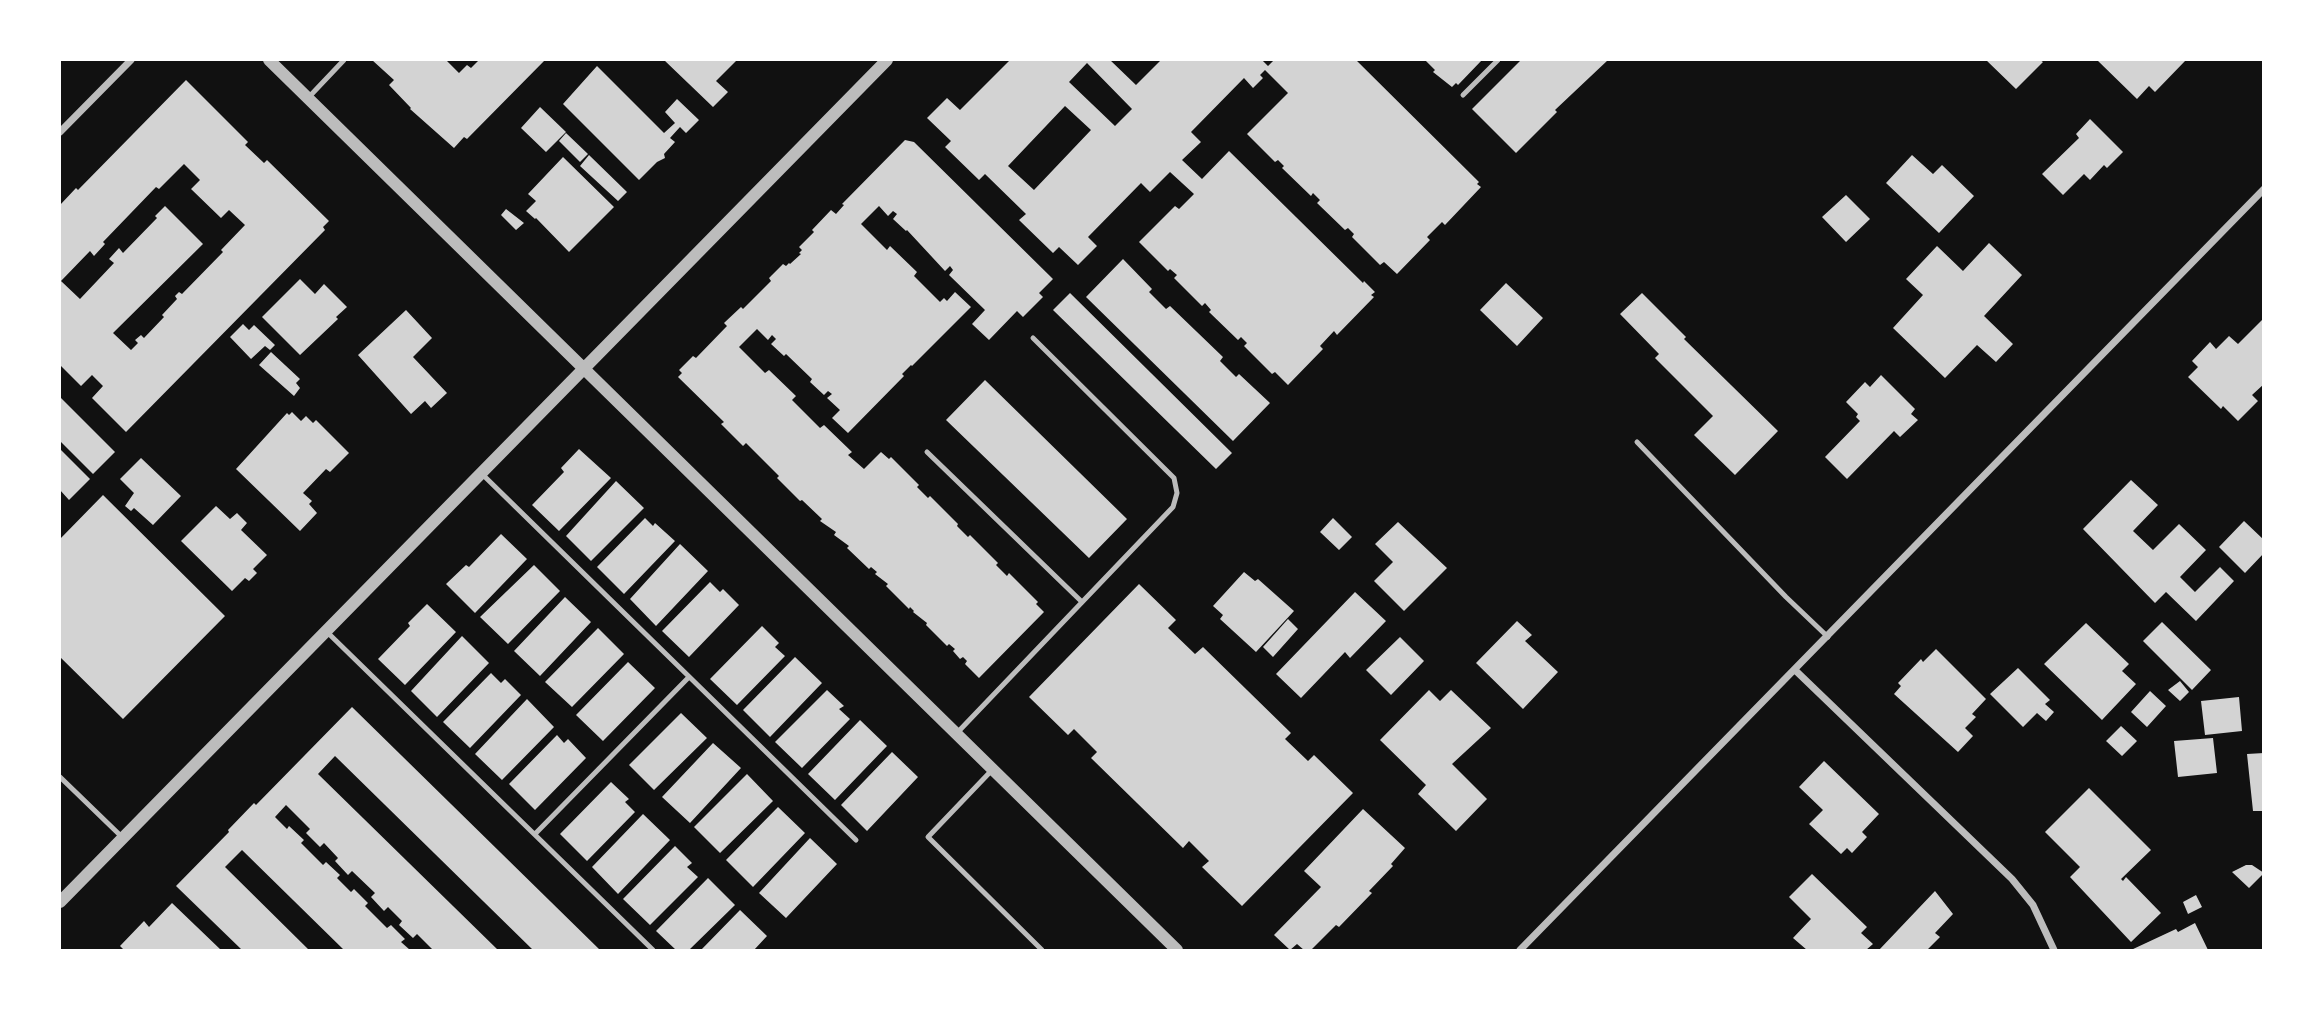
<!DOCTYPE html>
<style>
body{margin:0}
#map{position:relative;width:2323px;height:1010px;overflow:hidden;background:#111;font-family:"Varela Round",sans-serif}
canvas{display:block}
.frame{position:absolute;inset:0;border:61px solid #fff;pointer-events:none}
</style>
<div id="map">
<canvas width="2323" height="1010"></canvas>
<div class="frame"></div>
</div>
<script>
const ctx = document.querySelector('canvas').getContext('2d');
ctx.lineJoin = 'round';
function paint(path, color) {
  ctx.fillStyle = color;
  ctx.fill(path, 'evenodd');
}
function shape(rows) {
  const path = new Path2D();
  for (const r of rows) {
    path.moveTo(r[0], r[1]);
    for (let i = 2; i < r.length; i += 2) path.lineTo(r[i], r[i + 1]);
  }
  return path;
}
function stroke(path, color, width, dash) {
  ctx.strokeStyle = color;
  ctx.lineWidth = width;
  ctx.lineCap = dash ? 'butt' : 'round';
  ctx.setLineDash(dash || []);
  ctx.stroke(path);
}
paint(shape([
 [372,60,448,60,447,61,459,73,467,65,471,68,479,60,545,60,467,139,464,137,454,148,410,109,411,108,389,85,394,80],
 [664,60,737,60,716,81,728,92,713,107],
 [1010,60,1110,60,1136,85,1161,60,1262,60,1268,66,1274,60,1356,60,1479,182,1477,184,1481,187,1445,225,1442,222,1427,237,1430,240,1397,274,1384,262,1380,265,1352,237,1354,234,1348,228,1345,230,1317,203,1320,200,1313,193,1311,196,1282,168,1284,166,1278,160,1275,162,1247,134,1288,93,1265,70,1260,75,1263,78,1253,88,1244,78,1191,132,1201,142,1182,160,1202,179,1229,151,1363,283,1364,281,1375,292,1371,295,1374,297,1337,335,1334,331,1320,346,1323,349,1288,385,1275,372,1272,374,1244,346,1247,343,1241,337,1238,340,1209,312,1211,310,1205,303,1202,306,1174,278,1177,275,1170,269,1168,271,1139,242,1175,206,1179,209,1194,194,1170,172,1150,192,1141,183,1088,237,1097,246,1078,265,1059,247,1053,253,1019,220,1026,214,985,174,979,180,945,147,951,141,927,118,947,98,960,110],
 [1087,63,1132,109,1115,126,1069,82],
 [1065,106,1091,130,1034,190,1008,166],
 [1425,60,1482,60,1458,85,1456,83,1452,87,1433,72,1435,70],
 [1521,60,1608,60,1555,110,1557,112,1516,153,1472,109],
 [1986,60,2040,60,2043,62,2016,89],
 [2097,60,2186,60,2155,92,2149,86,2137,99],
 [597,66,664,133,675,123,665,112,677,99,699,120,686,133,680,127,670,138,675,142,664,154,665,158,657,162,639,180,563,104],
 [186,80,248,142,245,145,264,163,267,160,329,221,323,227,325,230,126,432,92,398,103,386,92,375,81,386,60,365,60,205,76,188,78,190],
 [184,164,200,180,191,189,221,218,229,210,245,225,221,250,223,252,182,294,179,292,175,296,177,299,162,315,164,317,144,338,141,335,135,340,138,343,131,350,113,333,203,244,165,206,155,216,157,218,123,253,119,248,109,259,114,263,80,299,61,281,90,251,94,256,105,244,103,242,156,187,159,189],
 [540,107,566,132,546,152,521,128],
 [2090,119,2123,152,2107,168,2104,165,2090,180,2084,174,2063,195,2042,174,2079,138,2076,134],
 [566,133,588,154,580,162,559,141],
 [905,140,914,142,1053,279,1039,293,1043,297,1023,317,1017,311,989,340,972,324,985,310,949,275,953,270,950,266,945,271,907,230,906,231,893,219,897,214,893,211,888,216,879,206,861,224,887,250,890,246,917,272,914,276,940,302,944,298,947,301,955,292,971,307,912,366,911,365,902,374,904,376,848,433,832,418,840,410,827,398,832,394,828,391,824,395,810,382,812,379,786,354,784,356,771,344,776,339,772,335,768,340,757,329,739,347,765,373,769,370,796,396,792,400,820,428,824,425,852,452,848,455,864,469,881,452,889,459,891,457,919,485,917,487,928,498,930,496,958,524,957,526,968,537,970,535,998,563,996,565,1007,576,1009,573,1038,602,1036,604,1044,612,979,678,965,664,967,661,963,657,960,659,953,651,955,649,949,644,947,646,926,625,927,623,913,612,914,611,910,607,909,609,886,586,888,584,875,574,877,572,871,567,869,569,847,548,849,546,834,535,836,532,820,521,822,519,802,500,800,501,777,478,779,476,746,443,743,446,721,424,724,422,678,377,682,373,679,370,693,356,696,358,727,326,724,323,741,307,743,309,771,281,769,278,783,264,786,266,789,263,790,264,801,254,799,253,802,250,799,247,814,232,812,230,831,210,836,214,844,205,842,204],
 [589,155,627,192,618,201,580,166],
 [1912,155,1933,174,1942,165,1974,196,1939,233,1886,183],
 [563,157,614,207,569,252,536,218,535,219,526,211,536,201,528,194],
 [1846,195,1870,219,1846,242,1822,217],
 [506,209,524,223,516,230,501,215],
 [1989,243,2022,275,1984,316,2013,344,1996,362,1977,345,1945,378,1893,328,1923,295,1906,279,1937,246,1963,271],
 [1123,259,1152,289,1149,292,1166,309,1170,306,1223,357,1220,361,1236,377,1239,374,1270,403,1233,441,1086,297],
 [300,279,315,294,324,284,347,307,336,317,338,319,300,355,262,317],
 [1506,283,1543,318,1517,346,1480,310],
 [1070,293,1232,453,1216,469,1053,310],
 [1642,293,1686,337,1684,339,1778,431,1735,475,1694,435,1713,416,1655,358,1659,354,1620,314],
 [406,310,432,338,413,357,447,393,431,408,425,401,411,414,358,355],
 [2264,318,2264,384,2252,395,2258,401,2238,421,2223,406,2221,409,2188,377,2198,367,2192,361,2210,342,2216,349,2229,336,2238,344],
 [243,324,249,330,254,325,275,345,270,350,265,346,251,359,230,337],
 [271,352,300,379,296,383,300,388,294,396,259,365],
 [1881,375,1915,409,1911,414,1918,420,1900,437,1894,431,1847,479,1825,457,1860,421,1856,417,1858,414,1846,402,1865,382,1870,387],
 [985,380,1127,519,1089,558,946,420],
 [60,397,115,452,93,474,60,441],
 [292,412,301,421,306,416,313,423,316,420,349,453,330,472,326,469,303,493,312,501,309,504,317,513,300,531,236,469,287,413,289,415],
 [60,449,90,479,69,500,60,490],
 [579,449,611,478,559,531,532,505,564,472,561,468],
 [141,458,181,496,153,525,134,508,131,511,125,506,134,493,120,479],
 [2131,480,2158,505,2133,531,2153,550,2179,524,2206,550,2180,577,2195,592,2220,567,2234,581,2196,621,2166,592,2155,603,2083,529],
 [616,481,644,508,591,561,566,536],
 [103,495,225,616,123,719,60,657,60,539],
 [216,506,230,519,237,513,247,523,241,530,267,555,253,569,257,573,249,581,245,578,232,591,181,541],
 [645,518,653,526,655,523,675,541,624,594,597,567],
 [1333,518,1352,537,1339,550,1320,532],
 [2244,521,2264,540,2264,553,2245,573,2219,547],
 [1398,522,1447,568,1404,611,1374,581,1393,562,1375,544],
 [501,534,527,559,475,613,446,584,466,565,469,567],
 [680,544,708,571,656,626,630,599],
 [534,565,560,591,508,644,480,617],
 [1244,572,1255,581,1258,579,1294,611,1256,652,1220,619,1223,615,1213,606],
 [710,582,720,592,723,589,739,605,689,657,662,631],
 [1139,584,1176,620,1168,628,1195,654,1203,647,1291,733,1285,739,1308,761,1314,755,1353,793,1242,906,1202,867,1209,861,1189,841,1183,848,1091,758,1097,752,1074,729,1068,735,1029,697],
 [1355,592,1386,621,1350,658,1345,652,1301,698,1276,674],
 [565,597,591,622,540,676,514,651],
 [427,604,456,632,405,685,378,659,410,626,408,623],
 [1288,619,1298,629,1273,657,1263,647],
 [1517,621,1532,635,1525,641,1558,672,1523,709,1476,663],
 [2162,622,2211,670,2192,690,2143,641],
 [2086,623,2129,664,2122,671,2136,684,2102,720,2044,664],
 [762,626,779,643,775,647,785,656,737,705,710,679],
 [598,628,624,654,572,707,545,682],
 [462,636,489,663,437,717,411,691],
 [1400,637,1424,661,1391,695,1366,670],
 [1936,649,1986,699,1972,714,1976,717,1965,728,1973,736,1958,752,1894,694,1901,686,1898,683,1921,659,1923,662],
 [795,657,822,683,770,737,743,710],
 [628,662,655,688,603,741,576,715],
 [2018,668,2050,700,2045,704,2054,712,2046,721,2037,713,2023,727,1990,694],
 [491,673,501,683,505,679,521,695,470,748,443,722],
 [2180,681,2189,692,2180,701,2168,690],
 [827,690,844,706,839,709,850,719,802,768,775,742],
 [1429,690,1440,701,1451,690,1491,728,1452,764,1487,799,1456,831,1418,794,1426,785,1380,740],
 [2150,691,2166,706,2147,727,2131,712],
 [2239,697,2242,731,2205,735,2201,701],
 [527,699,554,727,502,780,475,754],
 [352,707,600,950,533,950,335,756,318,774,498,950,433,950,417,934,413,938,399,925,402,921,388,907,384,911,371,897,375,893,352,871,348,875,335,861,338,858,324,843,320,847,306,833,310,829,286,805,275,817,287,829,289,826,304,840,301,843,323,865,326,862,340,875,337,878,351,892,354,889,368,903,365,906,387,928,391,925,405,939,401,942,410,950,344,950,242,850,225,867,309,950,242,950,176,886,229,832,228,830,254,803,256,805],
 [681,713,707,738,654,790,629,765],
 [860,720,887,746,835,800,808,774],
 [2121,726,2137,741,2122,756,2106,741],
 [557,735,564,743,568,739,586,758,535,810,509,784],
 [2213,738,2217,773,2178,777,2174,741],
 [713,743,741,768,690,823,662,797],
 [892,752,918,777,867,831,841,805],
 [2264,753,2264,811,2253,811,2247,754],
 [1824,761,1879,814,1862,832,1867,837,1852,853,1847,848,1841,854,1809,824,1823,810,1799,787],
 [747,774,773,801,720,853,694,827],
 [611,782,629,799,625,802,635,812,587,861,560,834],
 [2089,788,2151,850,2121,879,2123,881,2126,877,2161,913,2131,942,2070,877,2080,867,2045,832],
 [778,807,805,833,753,887,726,860],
 [1363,809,1405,848,1391,864,1393,866,1369,891,1372,893,1339,927,1336,925,1311,950,1304,950,1297,944,1290,950,1274,935,1321,887,1304,871],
 [643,814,670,840,618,894,592,867],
 [810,838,837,864,786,918,759,893],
 [675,846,692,863,687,867,698,877,650,925,623,899],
 [2246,865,2252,865,2264,873,2249,888,2232,872],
 [1812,874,1867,927,1861,933,1873,944,1866,950,1807,950,1793,938,1811,919,1789,897],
 [708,878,735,905,689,950,676,950,656,931],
 [1935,891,1953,914,1935,933,1940,937,1927,950,1879,950],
 [2196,895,2202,907,2188,914,2183,902],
 [172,903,221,950,124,950,120,946,144,921,149,927],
 [740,910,767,936,754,950,701,950],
 [2195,923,2208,950,2131,950,2176,929,2178,932]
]), '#d3d3d3');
stroke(shape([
 [1463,95,1498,60],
 [308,98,344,60],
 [1637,442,1786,597,1828,637],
 [927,452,1082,602],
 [481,473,856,840],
 [326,631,653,950],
 [956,734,1173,507,1177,493,1174,478,1033,338],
 [993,769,928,837,1042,950],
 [60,777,123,838],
 [535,834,689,677]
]), '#bcbcbc', 5);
stroke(shape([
 [60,132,131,60],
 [1795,670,2012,879,2033,905,2054,950],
 [1520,950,2264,189]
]), '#bcbcbc', 7);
stroke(shape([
 [269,60,1177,950],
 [60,902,887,60]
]), '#bcbcbc', 12);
</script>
